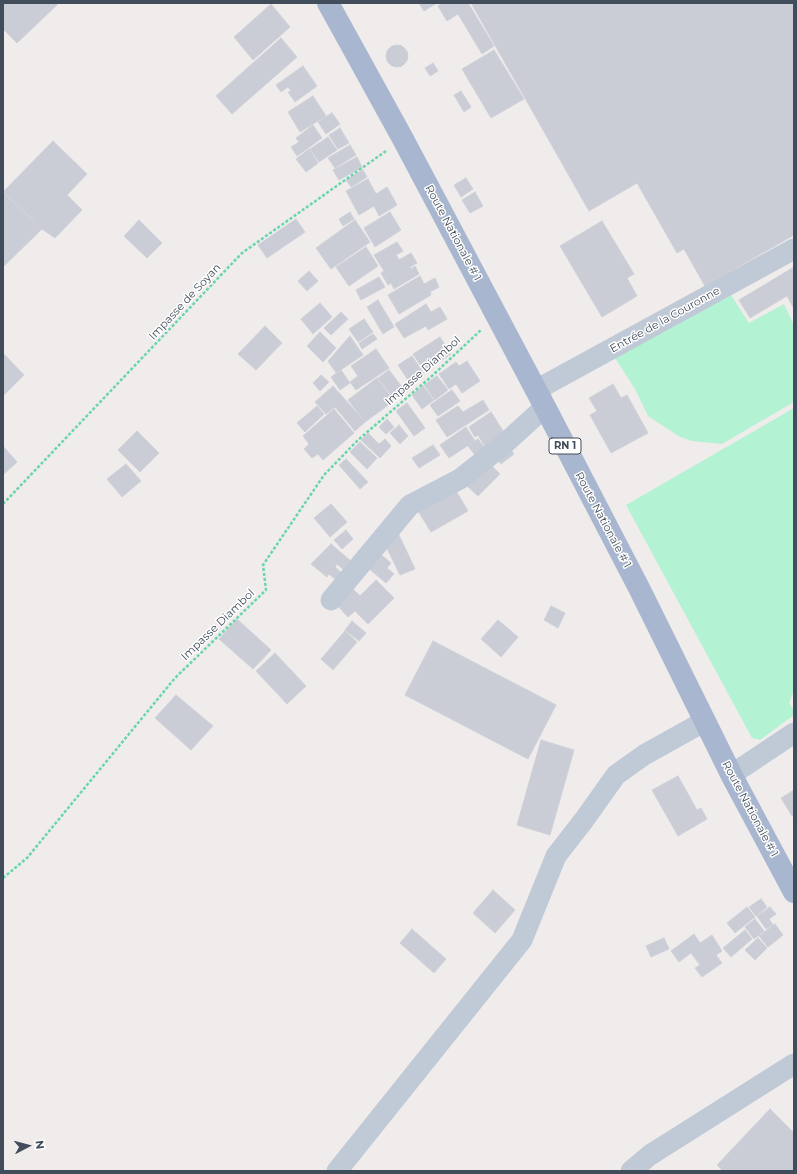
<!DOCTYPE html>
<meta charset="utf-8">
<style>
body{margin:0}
#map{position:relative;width:797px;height:1174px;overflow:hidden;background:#efeceb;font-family:Montserrat,sans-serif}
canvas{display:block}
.frame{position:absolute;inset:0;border:4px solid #424d5b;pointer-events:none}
.north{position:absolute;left:8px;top:1126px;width:40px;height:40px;-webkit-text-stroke:3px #fff;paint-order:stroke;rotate:84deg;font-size:11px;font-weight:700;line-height:16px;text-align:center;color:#424d5b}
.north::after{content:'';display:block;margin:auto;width:14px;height:18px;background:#424d5b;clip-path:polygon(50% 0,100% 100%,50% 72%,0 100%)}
</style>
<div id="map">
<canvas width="797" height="1174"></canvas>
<div class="frame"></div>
<div class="north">N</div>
</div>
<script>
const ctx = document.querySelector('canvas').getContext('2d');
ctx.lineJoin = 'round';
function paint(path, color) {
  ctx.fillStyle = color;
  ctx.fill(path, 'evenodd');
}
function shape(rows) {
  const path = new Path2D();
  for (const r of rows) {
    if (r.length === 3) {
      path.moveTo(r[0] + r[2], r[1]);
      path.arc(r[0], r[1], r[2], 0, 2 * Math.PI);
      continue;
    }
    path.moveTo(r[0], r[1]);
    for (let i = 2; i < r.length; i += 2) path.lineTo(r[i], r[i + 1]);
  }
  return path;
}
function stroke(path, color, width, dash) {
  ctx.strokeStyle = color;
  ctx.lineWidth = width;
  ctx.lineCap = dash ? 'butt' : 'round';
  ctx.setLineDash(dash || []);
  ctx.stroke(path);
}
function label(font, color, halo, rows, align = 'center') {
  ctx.font = font + ' Montserrat,sans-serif';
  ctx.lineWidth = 3;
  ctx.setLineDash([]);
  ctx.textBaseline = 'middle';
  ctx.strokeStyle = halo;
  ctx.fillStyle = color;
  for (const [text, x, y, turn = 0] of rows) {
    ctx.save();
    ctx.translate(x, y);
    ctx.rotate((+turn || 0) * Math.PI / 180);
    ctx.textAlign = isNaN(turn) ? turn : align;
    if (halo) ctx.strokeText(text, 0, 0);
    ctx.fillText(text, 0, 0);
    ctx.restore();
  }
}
paint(shape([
 [731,295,749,323,784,304,794,325,794,402,722,444,692,441,680,437,648,416,635,389,615,358],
 [794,408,794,691,789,703,794,710,794,715,760,740,752,738,626,505]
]), '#b3f3d4');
const building = shape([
 [5,3,59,3,17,43,3,29,3,5,5,3],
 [419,3,437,3,424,11,419,3],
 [443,3,468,3,494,46,482,54,458,14,447,21,438,6,443,3],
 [471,3,794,3,794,235,705,286,684,249,677,253,637,183,589,211,471,3],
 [271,4,290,27,253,60,234,37,271,4],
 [281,38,297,57,232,114,216,96,281,38],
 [397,56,11],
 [494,50,524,99,491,118,462,69,494,50],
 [433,63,438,71,430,76,425,68,433,63],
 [303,66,317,86,295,102,288,92,291,91,288,87,281,92,276,85,303,66],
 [461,91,471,107,464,112,454,95,461,91],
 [313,96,326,116,300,132,288,112,313,96],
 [332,113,340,124,326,134,318,122,332,113],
 [313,125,322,138,297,156,291,147,299,142,296,138,313,125],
 [340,128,349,143,338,149,329,135,340,128],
 [328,137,337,150,319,162,310,149,328,137],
 [53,141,87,174,67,195,82,210,55,238,42,229,3,192,53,141],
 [350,145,356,155,335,168,328,158,350,145],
 [309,149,318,163,306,172,296,159,309,149],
 [357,157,362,167,339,180,333,170,357,157],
 [363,170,367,177,351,187,346,180,363,170],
 [466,178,473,189,461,197,454,185,466,178],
 [368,179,376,194,387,187,397,205,379,216,374,206,359,215,346,191,368,179],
 [3,191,42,229,3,267,3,191],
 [475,192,483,206,470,213,462,200,475,192],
 [350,212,354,219,343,226,339,219,350,212],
 [390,212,401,230,375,247,364,228,390,212],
 [296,219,305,232,267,258,258,245,296,219],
 [139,220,162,243,147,258,124,236,139,220],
 [355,220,370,242,331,269,316,248,355,220],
 [602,221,634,274,627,278,637,296,602,317,560,246,602,221],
 [397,242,403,251,396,255,399,260,411,253,417,263,410,267,411,269,415,266,419,274,394,289,391,283,388,285,381,273,384,271,374,255,397,242],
 [366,247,378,266,349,286,336,267,366,247],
 [794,267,794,309,787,296,750,318,739,300,794,267],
 [309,271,318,281,307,291,298,281,309,271],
 [420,276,424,284,435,278,439,287,430,292,431,295,399,314,388,295,420,276],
 [379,277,385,287,361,300,356,290,379,277],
 [378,300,394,327,383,334,367,307,378,300],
 [320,303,332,317,313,334,301,319,320,303],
 [426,304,431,312,440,307,447,319,428,330,426,326,404,338,395,324,426,304],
 [341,312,348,319,331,335,324,328,341,312],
 [364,319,373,332,358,342,349,329,364,319],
 [265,326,282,343,256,370,238,354,265,326],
 [320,332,336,348,323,362,307,346,320,332],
 [373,334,377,339,362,349,359,343,373,334],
 [350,336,363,355,336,373,328,361,350,336],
 [440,337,451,354,425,372,413,354,440,337],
 [376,349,389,368,356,390,350,382,358,376,351,366,376,349],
 [3,353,24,375,3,396,3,353],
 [412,356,424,374,410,383,398,365,412,356],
 [467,361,480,381,462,393,456,384,449,389,439,374,456,362,459,366,467,361],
 [341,370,350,383,340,390,331,377,341,370],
 [389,370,405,391,394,399,378,378,389,370],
 [321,375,329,382,320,391,313,383,321,375],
 [437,376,448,390,435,400,424,385,437,376],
 [377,378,394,401,365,422,348,400,377,378],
 [613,384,621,398,627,395,648,433,611,453,590,415,597,411,589,398,613,384],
 [333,386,365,422,355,431,335,407,326,414,315,402,333,386],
 [423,386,434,400,422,409,412,395,423,386],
 [452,390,460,401,438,416,430,405,452,390],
 [483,400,489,410,447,437,436,420,458,406,463,412,483,400],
 [407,403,425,428,414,436,396,411,407,403],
 [317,406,324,414,305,432,297,423,317,406],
 [334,409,354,433,323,460,318,454,312,458,304,449,309,444,303,436,334,409],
 [491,412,507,437,487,450,478,435,475,437,469,427,491,412],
 [387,419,394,427,386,434,379,427,387,419],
 [399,425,408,436,400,444,390,433,399,425],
 [466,427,475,441,449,458,440,445,466,427],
 [137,431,159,453,140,472,118,450,137,431],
 [368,433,379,444,385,439,391,446,380,458,361,440,368,433],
 [478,439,488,452,478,459,468,446,478,439],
 [360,442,377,458,367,469,350,452,360,442],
 [433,445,440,455,419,468,412,458,433,445],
 [3,446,17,462,3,475,3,446],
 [508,446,514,454,501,464,495,456,508,446],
 [346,459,368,482,360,489,339,465,346,459],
 [488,462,500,474,478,496,466,485,488,462],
 [126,464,141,481,122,497,107,479,126,464],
 [452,484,468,511,431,532,415,506,452,484],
 [331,504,347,522,330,537,314,518,331,504],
 [346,530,353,539,342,549,334,540,346,530],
 [398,533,415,569,400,575,383,540,398,533],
 [331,544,352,562,345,571,337,564,335,567,343,574,337,581,329,574,327,577,311,564,331,544],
 [379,553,391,563,387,568,394,574,386,583,367,567,379,553],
 [376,580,394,598,368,624,355,611,348,617,333,601,350,586,360,596,376,580],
 [551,606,565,613,558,628,544,620,551,606],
 [237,619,271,650,253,669,219,639,237,619],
 [498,620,518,637,501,657,481,639,498,620],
 [352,621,366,633,359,641,345,630,352,621],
 [345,631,357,642,333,670,321,659,345,631],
 [433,641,556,705,528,759,405,695,433,641],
 [275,653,306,686,287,704,256,671,275,653],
 [176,695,213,726,191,750,155,718,176,695],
 [541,740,574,750,550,835,517,825,541,740],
 [678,776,697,810,701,808,707,819,678,836,652,790,678,776],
 [794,790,794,815,792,816,781,798,794,790],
 [493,890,515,910,495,933,473,913,493,890],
 [761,899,767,907,756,916,749,907,761,899],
 [747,907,755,917,735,933,727,923,747,907],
 [770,907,776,914,769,919,773,925,766,929,757,916,770,907],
 [755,919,764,931,754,939,745,927,755,919],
 [775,924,783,935,768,947,759,936,775,924],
 [412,929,446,959,434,973,400,943,412,929],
 [745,930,752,939,731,957,723,948,745,930],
 [694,934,700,943,712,935,722,951,716,955,722,963,702,977,695,968,700,965,691,953,679,962,671,951,694,934],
 [664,938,669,949,651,957,646,946,664,938],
 [758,938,767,948,755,960,745,950,758,938],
 [770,1109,794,1133,794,1171,723,1171,717,1165,770,1109]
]);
paint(building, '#cacdd5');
stroke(building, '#cfd1d9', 1);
stroke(shape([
 [3,504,242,253,386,151],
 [3,878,27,858,175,678,266,590,263,565,324,475,358,440,432,376,482,329]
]), '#68d5ac', 2.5, [3, 2]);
stroke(shape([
 [536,390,794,249],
 [331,600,410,505,460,479,502,446,545,407],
 [731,775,794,733],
 [337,1171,522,940,556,856,584,820,616,775,644,755,705,721],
 [631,1171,650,1155,794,1064]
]), '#c0c9d6', 21);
stroke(shape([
 [328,3,403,139,545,407,639,588,733,778,794,892]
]), '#a8b7cf', 22);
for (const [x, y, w] of [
 [565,446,32]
]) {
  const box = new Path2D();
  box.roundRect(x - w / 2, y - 8, w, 16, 3);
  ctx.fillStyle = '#fff';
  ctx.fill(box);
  stroke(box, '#424d5b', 1);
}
label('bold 10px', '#424d5b', null, [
 ["RN 1",565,446]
]);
label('11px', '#424d5b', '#fff', [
 ["Route Nationale # 1",453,233,62],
 ["Impasse de Soyan",185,302,-47],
 ["Entrée de la Couronne",665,320,-29],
 ["Impasse Diambol",423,371,-42],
 ["Route Nationale # 1",603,520,62],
 ["Impasse Diambol",218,625,-44],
 ["Route Nationale # 1",750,809,62]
]);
</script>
